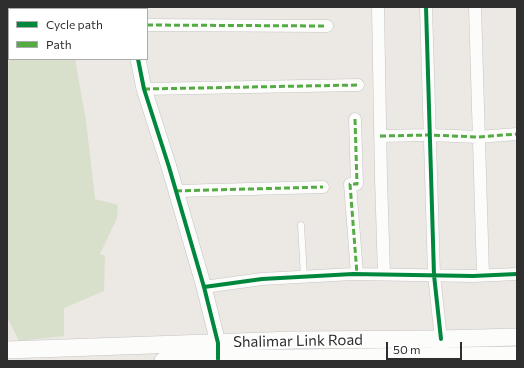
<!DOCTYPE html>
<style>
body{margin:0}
#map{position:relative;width:524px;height:368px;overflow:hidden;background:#ece8e4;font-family:Commissioner,sans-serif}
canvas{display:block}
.frame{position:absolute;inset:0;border:8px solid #2e2e2e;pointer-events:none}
.legend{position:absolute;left:8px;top:8px;width:140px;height:52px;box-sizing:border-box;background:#fff;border:1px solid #ababab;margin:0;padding:5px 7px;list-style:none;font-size:12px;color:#2e2e2e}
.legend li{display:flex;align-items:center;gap:8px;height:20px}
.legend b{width:20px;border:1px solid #ababab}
.scale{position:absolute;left:386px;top:342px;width:76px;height:18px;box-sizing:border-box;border:2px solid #2e2e2e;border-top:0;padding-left:5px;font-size:12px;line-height:14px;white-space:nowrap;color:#2e2e2e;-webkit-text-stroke:3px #fff;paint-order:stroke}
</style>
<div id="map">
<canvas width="524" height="368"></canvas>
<div class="frame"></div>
<ul class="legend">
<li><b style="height:5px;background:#00873e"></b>Cycle path</li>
<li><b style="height:5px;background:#54ab44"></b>Path</li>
</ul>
<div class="scale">50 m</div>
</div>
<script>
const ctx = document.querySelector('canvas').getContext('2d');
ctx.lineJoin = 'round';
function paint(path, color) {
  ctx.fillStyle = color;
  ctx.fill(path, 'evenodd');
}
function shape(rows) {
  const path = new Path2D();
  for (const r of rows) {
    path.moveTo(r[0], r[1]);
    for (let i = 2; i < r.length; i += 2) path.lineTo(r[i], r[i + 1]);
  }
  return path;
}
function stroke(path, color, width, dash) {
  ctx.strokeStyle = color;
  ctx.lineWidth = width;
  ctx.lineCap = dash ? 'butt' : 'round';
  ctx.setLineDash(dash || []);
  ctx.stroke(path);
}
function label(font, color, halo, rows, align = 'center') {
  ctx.font = font + ' Commissioner,sans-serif';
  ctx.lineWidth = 3;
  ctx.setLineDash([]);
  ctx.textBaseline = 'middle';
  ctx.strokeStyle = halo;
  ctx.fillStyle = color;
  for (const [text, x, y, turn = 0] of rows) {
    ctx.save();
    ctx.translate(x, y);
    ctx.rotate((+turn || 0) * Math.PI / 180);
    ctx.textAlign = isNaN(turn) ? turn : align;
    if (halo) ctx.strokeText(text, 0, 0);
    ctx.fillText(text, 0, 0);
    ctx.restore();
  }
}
paint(shape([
 [9,41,9,59,75,59,86,121,95,199,118,205,117,218,100,254,105,256,104,291,64,308,64,336,19,341,7,317,7,43]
]), '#d8e0cc');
const service = shape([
 [301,225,304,277]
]);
const minor = shape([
 [378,7,381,178,384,274],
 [426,7,434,275,441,339],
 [475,7,483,275],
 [7,16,9,20],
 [147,25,327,26],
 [144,89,358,85],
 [355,119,357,184,350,184,357,274],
 [380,136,430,135,478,137,517,134],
 [176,191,323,187],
 [204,287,262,279,353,274,473,276,517,274]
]);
const tertiary = shape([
 [133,7,133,9],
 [53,9,56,7],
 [7,39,9,38],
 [138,59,144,89,169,167,204,287,218,343,218,355]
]);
const secondary = shape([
 [7,350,295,340,441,339,517,337],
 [163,361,218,359,517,355]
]);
stroke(service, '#c5c4c5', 7);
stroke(minor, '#c5c4c5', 13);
stroke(tertiary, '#c5c4c5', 16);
stroke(secondary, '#c5c4c5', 18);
stroke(service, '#fcfcfb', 6);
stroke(minor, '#fcfcfb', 12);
stroke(tertiary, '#fcfcfb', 15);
stroke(secondary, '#fcfcfb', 17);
stroke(shape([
 [7,16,9,20],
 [147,25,327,26],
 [144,89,358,85],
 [355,119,357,184,350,184,357,274],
 [380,136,430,135,478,137,517,134],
 [176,191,323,187]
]), '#54ab44', 3, [6, 3]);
stroke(shape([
 [426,7,434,275,441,339],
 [138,59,144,89,169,167,204,287,218,343,218,359],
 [204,287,262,279,353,274,473,276,517,274]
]), '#00873e', 4);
label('15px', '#2e2e2e', '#fff', [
 ["Shalimar Link Road",298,341,-1]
]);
</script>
